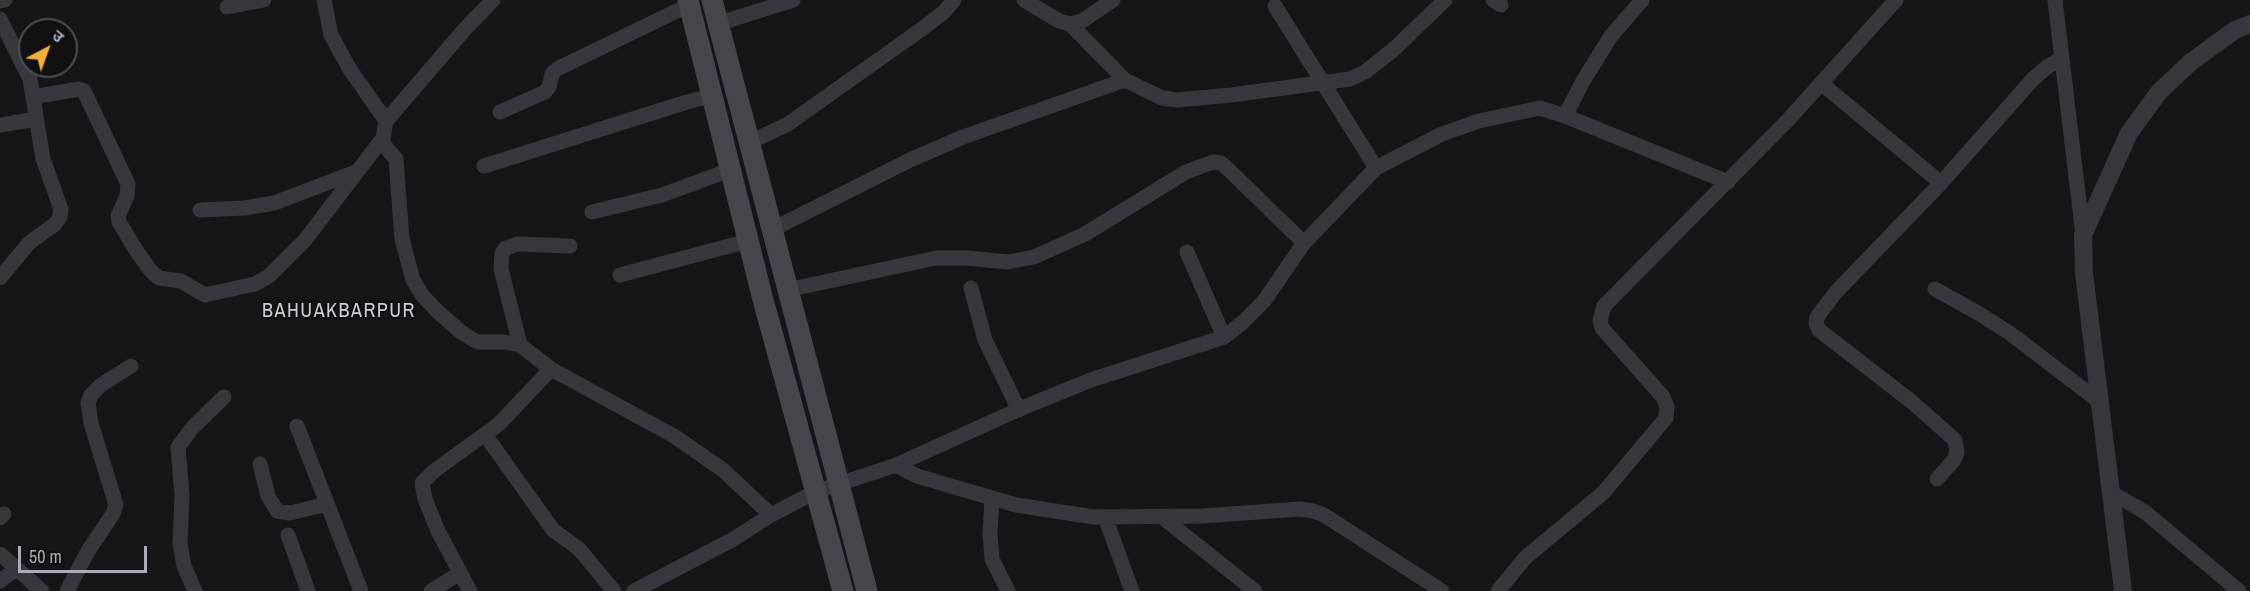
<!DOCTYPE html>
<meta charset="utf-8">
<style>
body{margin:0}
#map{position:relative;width:2250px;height:591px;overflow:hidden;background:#161618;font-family:"Archivo Narrow","Noto Sans Devanagari",sans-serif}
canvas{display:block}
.north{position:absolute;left:18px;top:18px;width:60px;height:60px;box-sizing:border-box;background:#111113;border:2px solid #4d4f55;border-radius:50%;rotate:41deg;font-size:16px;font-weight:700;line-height:24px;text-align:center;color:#a8adb8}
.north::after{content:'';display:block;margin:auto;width:21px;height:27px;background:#f2b134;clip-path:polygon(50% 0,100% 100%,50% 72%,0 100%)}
.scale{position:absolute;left:18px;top:546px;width:129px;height:27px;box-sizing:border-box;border:3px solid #a8adb8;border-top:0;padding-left:8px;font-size:18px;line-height:21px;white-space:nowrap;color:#a8adb8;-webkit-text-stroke:4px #111113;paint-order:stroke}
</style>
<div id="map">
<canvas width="2250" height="591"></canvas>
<div class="north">उ</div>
<div class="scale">50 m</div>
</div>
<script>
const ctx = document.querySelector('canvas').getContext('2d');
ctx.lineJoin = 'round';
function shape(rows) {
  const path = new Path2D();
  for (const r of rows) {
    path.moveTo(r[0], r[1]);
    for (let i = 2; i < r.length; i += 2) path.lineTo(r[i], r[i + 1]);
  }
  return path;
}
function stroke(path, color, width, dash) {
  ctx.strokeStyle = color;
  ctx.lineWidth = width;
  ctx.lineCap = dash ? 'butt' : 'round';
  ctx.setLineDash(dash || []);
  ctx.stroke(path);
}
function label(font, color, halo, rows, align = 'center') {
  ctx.font = font + ' "Archivo Narrow",sans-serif';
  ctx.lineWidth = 4.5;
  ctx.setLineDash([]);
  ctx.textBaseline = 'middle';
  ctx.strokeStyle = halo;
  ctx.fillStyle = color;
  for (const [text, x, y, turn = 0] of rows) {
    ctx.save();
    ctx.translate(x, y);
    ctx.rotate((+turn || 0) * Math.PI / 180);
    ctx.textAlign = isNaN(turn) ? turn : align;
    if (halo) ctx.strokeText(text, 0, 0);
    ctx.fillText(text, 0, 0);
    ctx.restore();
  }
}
stroke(shape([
 [324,0,331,35,336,44,349,68,386,121,383,138,384,145,396,159,402,239,413,280,422,295,436,310,461,332,477,342,504,342,520,345,551,369,674,436,723,470,771,515],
 [1024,0,1059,21,1070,24,1082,21,1113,0],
 [1493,0,1501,5],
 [2055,0,2083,235],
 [0,1,5,0],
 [1275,6,1376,168],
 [227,7,264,0],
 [0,19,30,79,43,159,61,209,60,217,55,224,29,243,0,278],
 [717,24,793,0],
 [1070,24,1125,80,1162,98,1177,100,1231,95,1350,79,1365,72,1393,50,1445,0],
 [1821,83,1941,183],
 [33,97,79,89,84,91,128,184,127,196,118,216,119,222,136,250,150,270,159,278,181,281,205,295,255,284,269,276,305,240,383,138],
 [500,112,545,92,549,87,552,74,557,69,689,5],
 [1565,116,1583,81,1611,36,1642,0],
 [386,121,465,29,493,0],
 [0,125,36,119],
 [748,143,788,124,919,31,944,12,954,0],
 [484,166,687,102,712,96],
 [200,210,245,208,274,203,356,172],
 [592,212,662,195,730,170],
 [771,230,910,160,963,137,1125,80],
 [1187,252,1224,337],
 [620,275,748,241],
 [971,288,985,340,1019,410],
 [1935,289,1978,313,2011,334,2100,402],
 [787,290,936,258,967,258,1008,262,1034,257,1085,234,1186,172,1213,162,1221,163,1227,168,1304,243],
 [520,345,501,269,502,253,506,248,517,244,570,246],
 [297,426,361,591],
 [486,436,553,530,579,549,614,591],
 [260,464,268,496,277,511,290,513,327,504],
 [896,465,917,476,1016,505,1094,517,1203,516,1300,509,1313,511,1324,515,1442,591],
 [1937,479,1954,460,1957,452,1955,440,1912,402,1819,330,1816,323,1817,317,1836,292,1941,183,2033,79,2047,67,2062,58],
 [2112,493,2145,512,2239,591],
 [992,498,990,535,992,559,1008,591],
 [1105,517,1132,591],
 [1162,517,1255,591],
 [0,518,4,514],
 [288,535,308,591],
 [0,554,42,591],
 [0,581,16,569],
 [67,591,88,551,113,514,116,505,91,423,88,403,91,395,101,385,131,366],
 [195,591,184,566,180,544,182,495,178,447,193,427,224,397],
 [431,591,460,573],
 [470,591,438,531,425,499,422,483,434,471,499,424,551,369],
 [634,591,732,540,771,515,815,492,896,465,1022,408,1091,380,1224,337,1242,323,1264,301,1304,243,1376,168,1442,134,1479,121,1540,108,1565,116,1728,182],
 [1498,591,1525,558,1603,493,1666,418,1667,407,1663,397,1602,328,1600,321,1604,306,1788,120,1896,0]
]), '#37383d', 15);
stroke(shape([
 [2123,591,2084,273,2083,235,2129,133,2159,92,2191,62,2235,30,2250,24]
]), '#37383d', 18);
stroke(shape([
 [688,0,762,296,843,591],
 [712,0,867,591]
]), '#45474d', 21);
ctx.letterSpacing = '1.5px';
label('20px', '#c9ccd4', '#111113', [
 ["BAHUAKBARPUR",339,312]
]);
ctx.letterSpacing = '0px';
</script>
